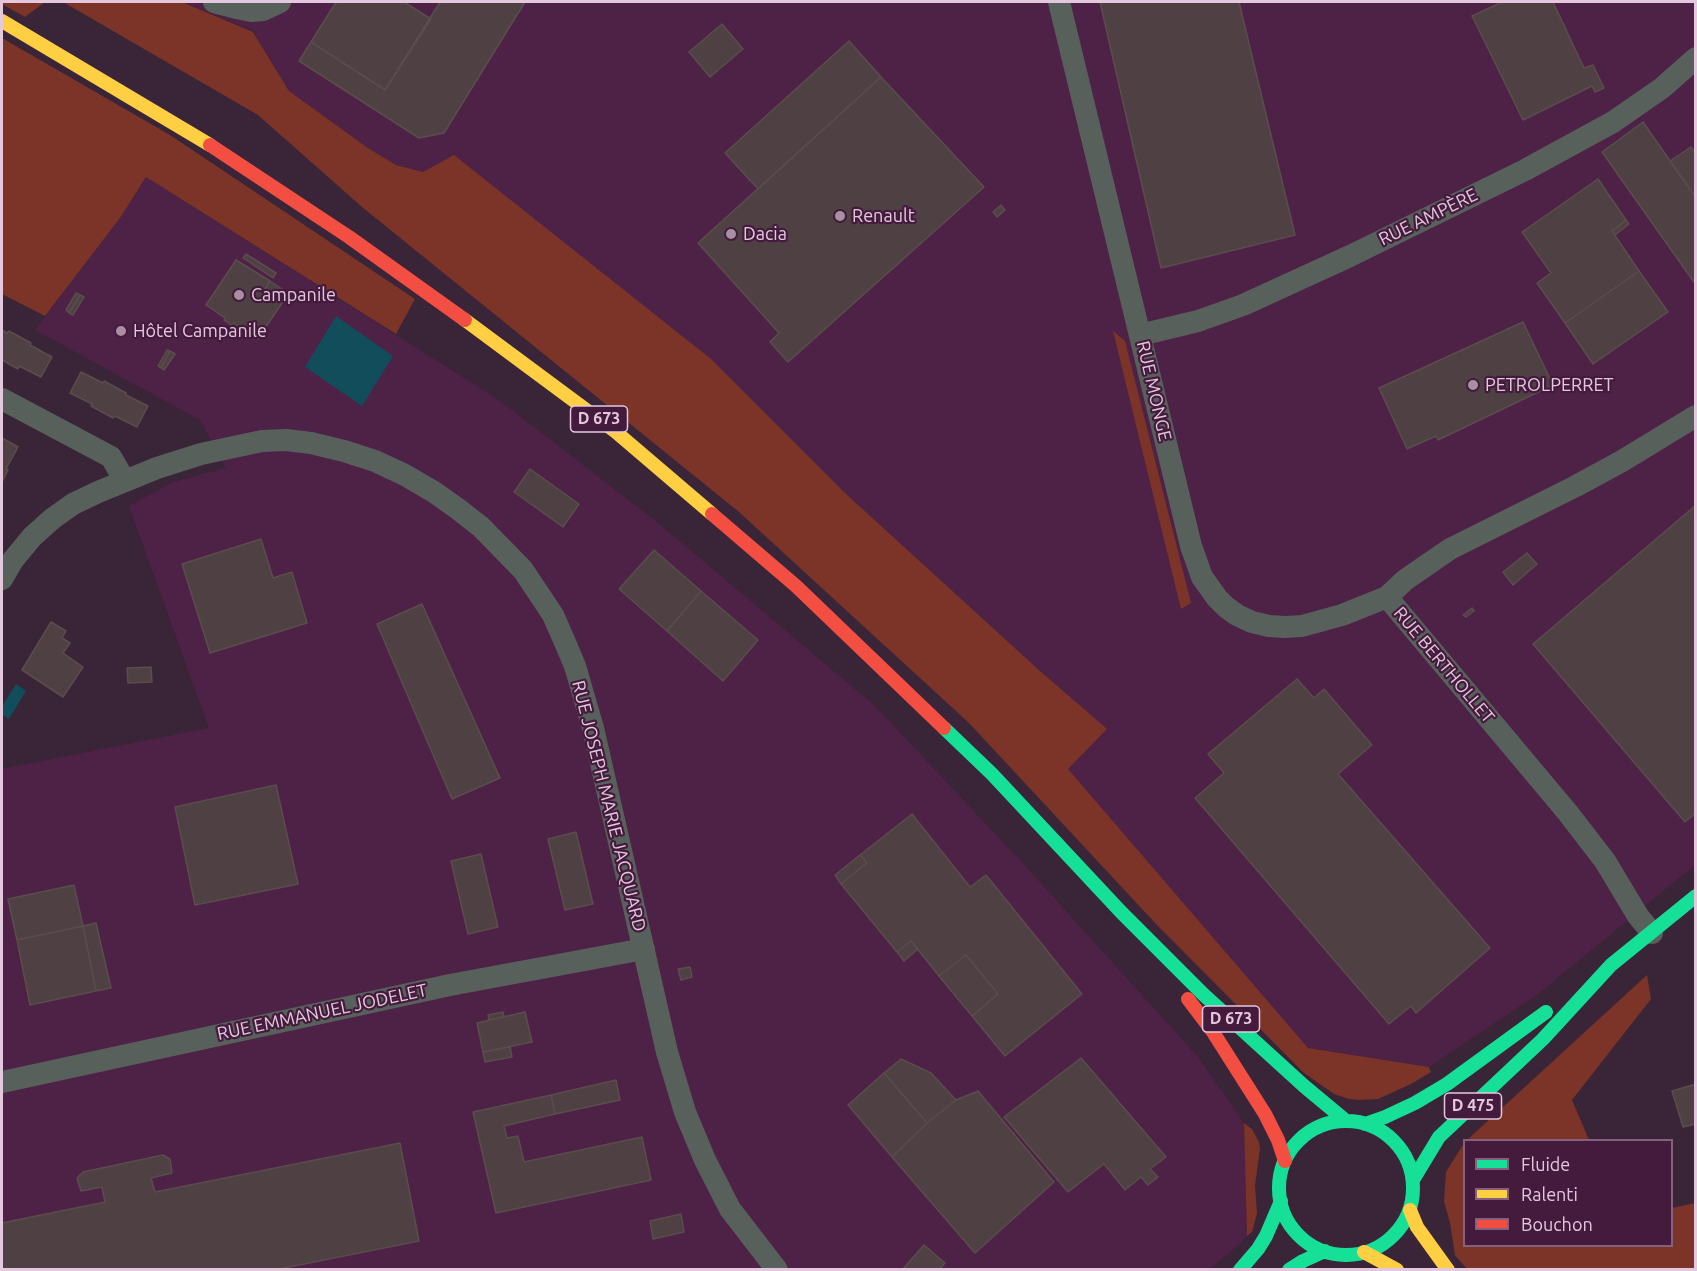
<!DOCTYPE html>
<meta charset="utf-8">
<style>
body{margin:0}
#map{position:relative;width:1697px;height:1271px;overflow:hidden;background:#3a2437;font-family:Ubuntu,sans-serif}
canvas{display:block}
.frame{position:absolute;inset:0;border:3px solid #e4c9de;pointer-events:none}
.legend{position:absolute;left:1463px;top:1139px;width:210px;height:108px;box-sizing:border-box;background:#441a3d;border:2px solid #84607d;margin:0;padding:8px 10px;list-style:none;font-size:18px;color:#e4c9de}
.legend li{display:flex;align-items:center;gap:12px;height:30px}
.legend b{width:30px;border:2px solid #84607d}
</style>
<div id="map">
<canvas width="1697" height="1271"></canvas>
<div class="frame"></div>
<ul class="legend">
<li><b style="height:8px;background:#16e098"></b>Fluide</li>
<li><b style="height:8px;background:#ffcf43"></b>Ralenti</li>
<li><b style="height:8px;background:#f24e42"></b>Bouchon</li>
</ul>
</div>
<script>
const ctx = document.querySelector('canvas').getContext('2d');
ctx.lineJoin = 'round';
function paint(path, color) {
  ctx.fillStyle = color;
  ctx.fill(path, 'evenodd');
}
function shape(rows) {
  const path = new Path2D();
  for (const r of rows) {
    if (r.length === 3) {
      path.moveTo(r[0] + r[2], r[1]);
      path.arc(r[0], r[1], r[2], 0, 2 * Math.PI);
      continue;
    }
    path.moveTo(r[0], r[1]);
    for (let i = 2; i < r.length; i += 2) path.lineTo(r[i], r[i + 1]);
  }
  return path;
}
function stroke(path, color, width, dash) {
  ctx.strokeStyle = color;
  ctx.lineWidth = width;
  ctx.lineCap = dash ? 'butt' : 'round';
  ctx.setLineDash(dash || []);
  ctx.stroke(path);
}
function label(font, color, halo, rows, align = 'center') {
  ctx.font = font + ' Ubuntu,sans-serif';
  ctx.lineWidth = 4.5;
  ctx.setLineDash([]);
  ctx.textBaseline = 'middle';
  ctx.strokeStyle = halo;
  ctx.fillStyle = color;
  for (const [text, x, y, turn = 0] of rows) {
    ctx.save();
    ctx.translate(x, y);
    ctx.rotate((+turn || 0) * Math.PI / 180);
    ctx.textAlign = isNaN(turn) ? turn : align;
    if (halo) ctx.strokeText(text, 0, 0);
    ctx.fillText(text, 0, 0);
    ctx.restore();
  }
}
paint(shape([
 [182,2,1695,2,1695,865,1538,994,1429,1067,1308,1048,1067,769,1106,729,1039,670,845,493,711,359,423,172,396,165,368,148,289,91,253,31],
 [146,177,499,400,657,522,875,706,1018,858,1198,1057,1244,1123,1247,1236,1242,1242,1210,1269,2,1270,2,769,209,728,129,506,173,482,226,468,200,420,35,330,120,218]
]), '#4e2147');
paint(shape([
 [2,2,45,2,25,17,2,4],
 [63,2,182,2,253,32,289,91,368,148,396,165,423,172,454,155,711,359,845,493,1039,670,1107,729,1068,769,1308,1048,1429,1067,1431,1072,1411,1084,1378,1099,1359,1100,1349,1099,1334,1094,1304,1073,1156,924,969,723,739,512,362,207,258,115],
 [2,38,170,135,415,299,396,334,146,177,120,218,45,316,2,294],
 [1113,331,1125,341,1191,603,1181,609],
 [1647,975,1651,999,1572,1100,1589,1140,1467,1140],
 [1244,1123,1252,1129,1259,1142,1260,1149,1255,1185,1257,1213,1252,1232,1247,1236],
 [1464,1143,1464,1246,1672,1246,1672,1208,1695,1203,1695,1269,1467,1269,1455,1255,1450,1223,1444,1201,1446,1172]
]), '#7b3427');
paint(shape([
 [336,316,393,356,362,406,305,367],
 [16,684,26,691,9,719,2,714,2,706]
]), '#124d5b');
const building = shape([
 [336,2,404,2,431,19,385,90,311,42,336,2],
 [440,2,525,2,444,133,419,138,299,61,311,42,385,90,440,2],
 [1100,2,1239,2,1295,235,1161,268,1100,2],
 [1502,2,1553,2,1584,68,1593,65,1604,88,1595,92,1592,86,1523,120,1472,16,1502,2],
 [722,24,743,49,710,77,689,52,722,24],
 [849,41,881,77,758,189,725,153,849,41],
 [881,77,984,187,788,362,770,342,779,333,698,243,881,77],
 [1643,122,1696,198,1696,285,1602,152,1643,122],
 [1691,147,1696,153,1696,198,1670,161,1691,147],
 [1598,179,1626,220,1612,231,1639,271,1565,323,1537,283,1551,273,1522,232,1598,179],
 [1001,205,1005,210,997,217,993,212,1001,205],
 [1626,220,1629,224,1615,235,1612,231,1626,220],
 [246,254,276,273,273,278,243,258,246,254],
 [236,260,270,281,264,291,282,303,258,339,233,323,231,325,224,320,225,318,206,305,236,260],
 [1639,271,1668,312,1593,364,1565,323,1639,271],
 [270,281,288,293,282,303,264,291,270,281],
 [76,293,80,295,69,313,66,310,76,293],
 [80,295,84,297,73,315,69,313,80,295],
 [1523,322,1553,385,1438,440,1436,436,1407,449,1379,388,1523,322],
 [2,330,7,333,9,331,31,343,30,345,52,357,41,377,19,366,18,369,2,360,2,330],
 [167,350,170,351,161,368,158,366,167,350],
 [170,351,175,354,164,370,161,368,170,351],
 [81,372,103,383,104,381,126,393,126,395,148,406,137,427,115,416,113,418,91,406,92,404,70,393,81,372],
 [2,438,18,447,6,469,8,470,2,482,2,438],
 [530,469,579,504,563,527,514,492,530,469],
 [1696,505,1696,813,1685,822,1533,644,1696,505],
 [261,539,273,578,292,572,307,623,210,653,182,564,261,539],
 [654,550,701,591,667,631,619,589,654,550],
 [1527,553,1537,564,1513,585,1503,572,1527,553],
 [701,591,758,640,723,681,667,631,701,591],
 [422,604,500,778,452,799,377,624,422,604],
 [1472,608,1474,611,1466,617,1463,615,1472,608],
 [51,622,66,631,62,638,70,643,63,653,83,667,63,697,22,670,51,622],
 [151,667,152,682,128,683,127,668,151,667],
 [1297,679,1314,698,1324,689,1372,745,1338,774,1490,948,1416,1013,1411,1006,1389,1024,1195,798,1224,773,1208,754,1297,679],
 [276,785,298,884,195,905,175,807,276,785],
 [912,814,970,887,986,875,1082,994,1005,1056,972,1016,998,994,966,955,939,976,911,941,897,952,841,884,867,863,860,855,912,814],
 [576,832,593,904,565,910,548,839,576,832],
 [481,854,498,927,468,934,451,861,481,854],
 [860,855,867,863,841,884,835,875,860,855],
 [74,885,83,926,17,940,8,899,74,885],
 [96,923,111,988,96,991,83,926,96,923],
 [83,926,96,991,30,1005,17,940,83,926],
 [911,941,918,949,904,961,897,952,911,941],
 [966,955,998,994,972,1016,939,976,966,955],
 [690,967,692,977,681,980,678,969,690,967],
 [503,1012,504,1017,489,1020,488,1015,503,1012],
 [525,1012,532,1042,483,1052,477,1023,525,1012],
 [510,1047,512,1057,485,1062,483,1052,510,1047],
 [1081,1058,1166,1157,1150,1169,1158,1177,1148,1185,1141,1177,1125,1190,1104,1164,1068,1192,1004,1117,1081,1058],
 [901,1059,931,1073,956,1100,927,1123,884,1073,901,1059],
 [884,1073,927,1123,892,1157,848,1105,884,1073],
 [616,1080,620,1100,555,1114,551,1095,616,1080],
 [1696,1084,1696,1124,1683,1127,1672,1091,1696,1084],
 [978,1091,1054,1182,975,1253,892,1157,927,1123,956,1100,978,1091],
 [551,1095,555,1114,504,1126,507,1138,518,1136,524,1162,642,1137,651,1180,496,1213,473,1112,551,1095],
 [400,1143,419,1241,274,1270,2,1270,2,1223,105,1202,102,1187,81,1191,77,1178,83,1172,163,1155,170,1159,172,1173,151,1178,155,1192,400,1143],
 [681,1214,684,1232,653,1239,650,1221,681,1214],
 [924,1245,945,1263,939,1270,902,1270,924,1245]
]);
paint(building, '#4f4143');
stroke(building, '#5b4d4c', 1.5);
stroke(shape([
 [214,2,237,8,251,11,263,10,280,2],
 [1059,2,1191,546,1202,577,1217,598,1226,607,1237,615,1252,622,1269,626,1285,627,1302,626,1342,615,1387,597],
 [1140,335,1198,321,1243,305,1350,256,1525,170,1613,122,1662,88,1696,58],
 [2,399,111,457,125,481],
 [2,579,13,560,32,537,52,519,73,504,98,492,157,468,201,454,262,441,286,440,311,443,344,451,375,461,405,475,434,492,458,509,481,527,523,570,553,615,564,640,575,666,593,728,667,1052,685,1112,705,1160,730,1209,777,1270],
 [1652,933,1638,916,1605,861,1568,813,1387,597,1405,580,1450,549,1576,486,1622,461,1696,416],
 [2,1082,450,985,644,949]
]), '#58605c', 22);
stroke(shape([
 [944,728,992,774,1121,912,1204,995,1304,1086,1346,1121],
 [1346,1188,67],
 [1365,1124,1385,1117,1415,1103,1447,1084,1546,1012],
 [1413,1180,1439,1137,1543,1039,1611,965,1696,896],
 [1240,1270,1258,1249,1266,1236,1281,1201],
 [1289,1270,1303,1261,1325,1251]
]), '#16e098', 14);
stroke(shape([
 [2,21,210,145],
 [465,320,616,432,712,514],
 [1410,1210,1417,1227,1448,1270],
 [1364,1252,1397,1270]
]), '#ffcf43', 14);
stroke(shape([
 [210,145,349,237,465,320],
 [712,514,796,586,944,728],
 [1188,999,1213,1032,1265,1114,1278,1140,1285,1161]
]), '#f24e42', 14);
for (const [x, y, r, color] of [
 [840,216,6,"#a88fa4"],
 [731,234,6,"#a88fa4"],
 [239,295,6,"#a88fa4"],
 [121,331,6,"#a88fa4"],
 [1473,385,6,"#a88fa4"]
]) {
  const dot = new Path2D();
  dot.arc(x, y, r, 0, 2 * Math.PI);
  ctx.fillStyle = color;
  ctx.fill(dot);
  stroke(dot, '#441a3d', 2);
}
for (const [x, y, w] of [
 [599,419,57],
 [1231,1019,57],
 [1473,1106,57]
]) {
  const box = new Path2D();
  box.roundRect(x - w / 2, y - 13, w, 26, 4.5);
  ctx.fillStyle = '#441a3d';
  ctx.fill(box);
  stroke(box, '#e4c9de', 1.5);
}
label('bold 16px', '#e4c9de', null, [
 ["D 673",599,419],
 ["D 673",1231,1019],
 ["D 475",1473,1106]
]);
label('18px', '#e4c9de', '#441a3d', [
 ["Renault",852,216],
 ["Dacia",743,234],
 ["Campanile",251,295],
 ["Hôtel Campanile",133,331],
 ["PETROLPERRET",1485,385]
], 'left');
label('18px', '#e4c9de', '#441a3d', [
 ["RUE AMPÈRE",1428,217,-26],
 ["RUE MONGE",1154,391,77],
 ["RUE BERTHOLLET",1444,665,50],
 ["RUE JOSEPH MARIE JACQUARD",609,806,76],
 ["RUE EMMANUEL JODELET",322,1012,-12]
]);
</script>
